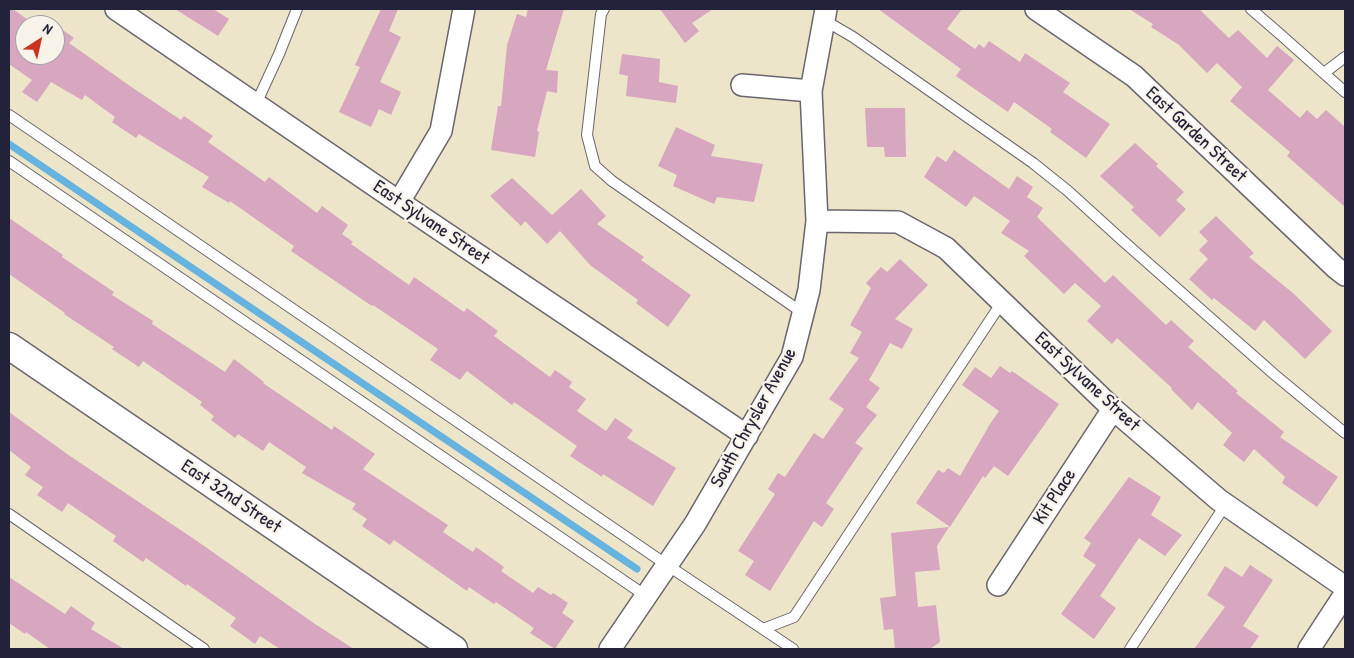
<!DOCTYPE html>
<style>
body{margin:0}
#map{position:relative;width:1354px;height:658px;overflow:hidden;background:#ede5c9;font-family:"Patrick Hand",sans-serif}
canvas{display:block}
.frame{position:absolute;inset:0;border:10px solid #22223b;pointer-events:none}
.north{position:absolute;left:15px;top:15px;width:50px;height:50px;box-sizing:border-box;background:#f7f3e8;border:1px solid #a29fa3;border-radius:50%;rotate:35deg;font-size:14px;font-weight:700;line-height:20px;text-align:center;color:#22223b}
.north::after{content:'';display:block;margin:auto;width:18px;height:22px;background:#c8321e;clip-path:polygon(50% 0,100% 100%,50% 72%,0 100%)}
</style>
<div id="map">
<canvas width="1354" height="658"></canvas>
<div class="frame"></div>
<div class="north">N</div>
</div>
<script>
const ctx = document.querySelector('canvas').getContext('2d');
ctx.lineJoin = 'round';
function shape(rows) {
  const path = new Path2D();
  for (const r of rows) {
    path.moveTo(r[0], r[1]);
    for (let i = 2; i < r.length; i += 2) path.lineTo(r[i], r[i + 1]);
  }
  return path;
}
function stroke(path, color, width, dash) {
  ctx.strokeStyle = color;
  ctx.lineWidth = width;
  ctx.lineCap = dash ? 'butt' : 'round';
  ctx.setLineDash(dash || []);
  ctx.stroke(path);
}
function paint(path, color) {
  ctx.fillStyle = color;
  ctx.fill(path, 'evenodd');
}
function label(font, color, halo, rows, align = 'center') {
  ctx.font = font + ' "Patrick Hand",sans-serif';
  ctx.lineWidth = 4.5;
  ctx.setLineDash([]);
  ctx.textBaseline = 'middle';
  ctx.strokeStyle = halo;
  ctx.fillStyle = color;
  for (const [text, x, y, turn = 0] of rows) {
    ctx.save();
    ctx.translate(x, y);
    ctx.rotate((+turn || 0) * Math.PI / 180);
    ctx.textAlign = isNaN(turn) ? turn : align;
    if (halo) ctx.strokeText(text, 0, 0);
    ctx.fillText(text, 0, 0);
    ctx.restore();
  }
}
stroke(shape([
 [9,144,637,569]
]), '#66b3df', 7);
paint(shape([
 [9,9,13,9,35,25,42,15,74,38,69,43,130,86,181,120,184,116,213,136,208,142,265,182,269,177,317,213,322,206,348,225,342,234,353,242,351,244,409,285,414,277,464,312,467,308,498,331,494,336,550,377,555,370,572,382,569,387,586,399,577,411,606,431,615,418,633,430,627,438,676,468,653,506,603,474,602,477,570,456,577,446,514,402,512,405,467,371,460,380,430,360,438,349,373,305,372,306,291,251,294,246,230,201,229,203,202,187,209,177,139,134,136,138,112,122,115,117,85,95,82,100,51,82,37,102,22,92,32,80,9,64],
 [25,25,55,25,55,55,25,55],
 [175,9,213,9,229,19,218,36],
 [381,9,398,9,389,31,401,37,380,82,401,92,391,115,379,109,371,127,339,112,360,67,355,65],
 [528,9,564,9,546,70,558,71,557,93,547,91,537,131,539,132,535,157,491,150,498,106,501,106,507,45,517,14,526,17],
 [660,9,713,9,692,23,699,31,685,43],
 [878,9,962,9,947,29,975,49,979,44,984,48,989,41,1020,62,1025,53,1070,83,1063,92,1110,124,1086,158,1050,132,1052,129,1014,102,1008,112,956,76,961,69],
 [1129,9,1199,9,1229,38,1238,30,1267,58,1277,46,1294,60,1268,90,1300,118,1307,110,1317,119,1326,110,1345,127,1345,207,1287,156,1290,152,1230,101,1242,87,1217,63,1207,73,1179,45,1151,27,1153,24],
 [622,54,660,59,659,82,678,86,676,103,626,96,628,76,619,74],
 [865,108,905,108,906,157,885,157,884,147,867,147],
 [676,127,715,145,711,156,763,164,754,202,717,197,714,204,673,186,677,175,658,166],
 [1135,143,1158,164,1156,166,1184,192,1176,200,1186,209,1160,237,1131,210,1134,207,1100,176],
 [954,150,1009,189,1017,176,1033,187,1027,197,1043,208,1037,217,1105,283,1113,275,1166,325,1171,320,1194,341,1188,347,1238,391,1236,393,1284,432,1280,437,1338,477,1317,507,1282,483,1285,477,1254,449,1244,462,1223,445,1232,433,1198,402,1192,410,1171,389,1172,388,1117,338,1112,344,1087,321,1101,306,1075,283,1064,294,1024,256,1029,251,1001,233,1010,221,974,196,966,207,924,177,937,156,946,162],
 [512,178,552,215,581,189,606,216,597,224,644,257,641,260,691,295,668,327,636,303,638,300,590,265,560,231,547,244,525,221,521,226,490,196],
 [1216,216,1254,253,1249,257,1294,294,1332,331,1305,359,1264,320,1255,331,1214,298,1212,300,1189,279,1208,259,1199,250,1208,241,1199,232],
 [9,218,63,255,62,257,114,292,112,295,153,321,152,324,225,372,234,359,264,382,263,383,332,430,334,426,375,454,363,469,448,525,443,532,473,552,476,547,504,567,501,571,533,593,538,587,551,595,553,593,568,603,562,613,574,621,555,649,530,633,534,628,496,602,494,604,469,587,467,591,394,540,390,545,362,526,367,519,352,509,356,504,302,473,306,467,269,442,263,451,238,434,235,438,211,420,214,416,200,405,202,402,143,361,139,367,112,349,114,347,64,314,65,313,9,274],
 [900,259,928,285,895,319,913,329,902,349,890,343,869,380,880,388,866,407,877,415,855,443,863,448,826,503,834,509,822,527,814,521,770,591,745,575,754,561,738,551,775,494,768,489,778,473,785,477,814,433,823,439,844,409,829,399,859,358,850,353,862,332,850,325,871,288,866,283,881,267,887,272],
 [1000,366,1010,373,1012,371,1059,404,1008,476,994,466,985,478,983,476,950,527,916,503,938,470,944,473,948,468,960,476,990,424,999,411,962,385,975,367,991,378],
 [9,412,67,454,197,541,315,624,354,649,280,649,260,636,255,644,230,626,236,618,187,584,186,586,146,558,143,562,113,541,116,536,68,503,62,512,37,495,43,487,25,475,31,467,9,450],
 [1129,477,1161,497,1151,515,1182,535,1165,556,1139,538,1100,596,1116,608,1094,639,1061,614,1096,565,1083,556,1091,543,1084,538],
 [949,527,937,546,940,570,915,572,918,607,936,605,940,642,930,649,895,649,893,629,884,630,880,598,896,596,891,533],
 [1250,565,1273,580,1243,626,1259,636,1250,649,1194,649,1225,607,1207,595,1225,566,1242,577],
 [9,577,65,614,71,606,95,623,91,629,124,649,50,649,26,632,25,634,9,623]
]), '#d7a6bf');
const service = shape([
 [604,9,601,14,587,135,595,166,612,181,803,313],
 [1251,9,1281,35,1345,92],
 [824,20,853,37,1033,163,1068,191,1123,241,1275,375,1345,433],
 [1324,73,1345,57],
 [256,104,279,54,297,9],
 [9,115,667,565,793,649],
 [9,161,646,596],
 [9,514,204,649],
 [763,629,794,617,1002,302],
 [1130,649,1226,504]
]);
const minor = shape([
 [116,9,399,202,747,436],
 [1036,9,1134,76,1336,268,1345,275],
 [742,85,811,91],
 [399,202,441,131,464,9],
 [817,221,898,222,946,248,1113,409,1219,500,1345,587],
 [998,585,1113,409],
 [610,649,695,524,792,357,809,290,817,221,811,91,826,9],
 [1309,649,1345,594]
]);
const tertiary = shape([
 [9,346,454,649]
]);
stroke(service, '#69666d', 12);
stroke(minor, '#69666d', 24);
stroke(tertiary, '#69666d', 29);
stroke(service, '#fff', 10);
stroke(minor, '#fff', 21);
stroke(tertiary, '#fff', 26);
label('19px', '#22223b', '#f7f3e8', [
 ["East Garden Street",1196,135,43],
 ["East Sylvane Street",431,223,34],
 ["East Sylvane Street",1087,382,43],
 ["South Chrysler Avenue",754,418,-61],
 ["East 32nd Street",231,497,34],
 ["Kit Place",1055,497,-57]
]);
</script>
